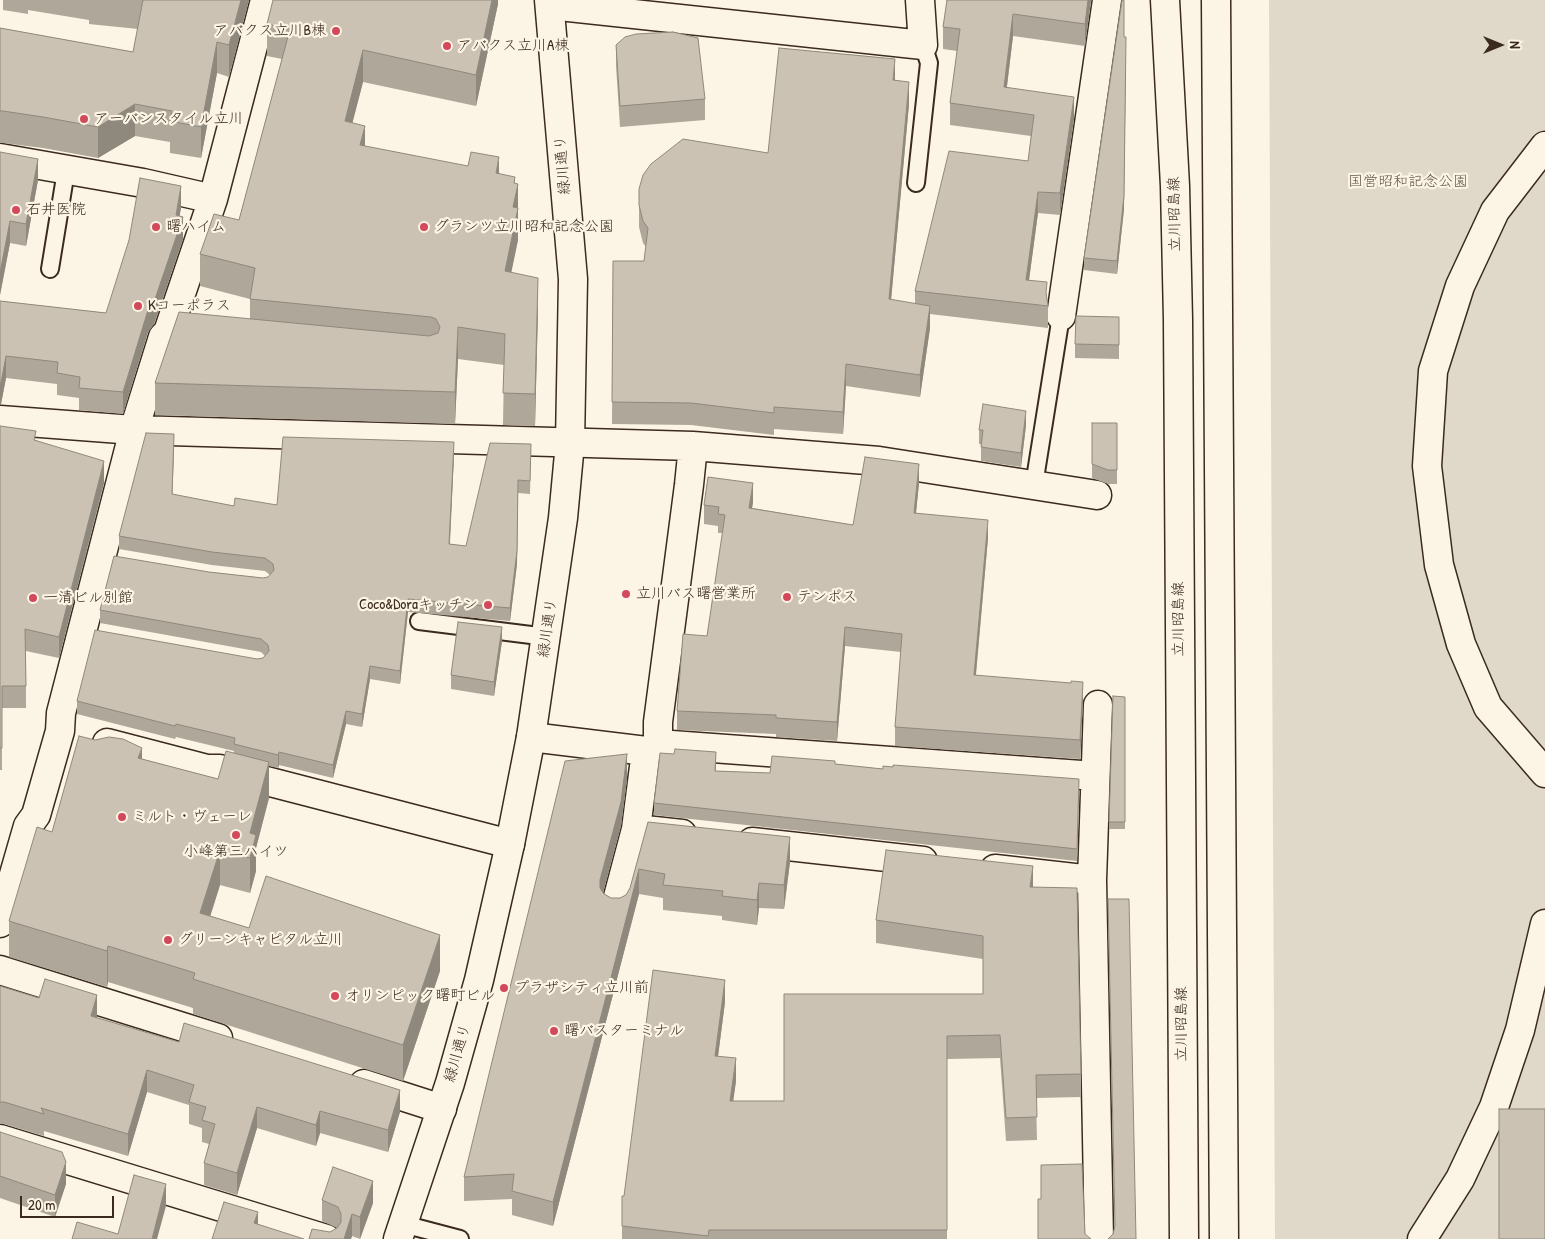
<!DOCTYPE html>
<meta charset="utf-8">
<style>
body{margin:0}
#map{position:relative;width:1545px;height:1239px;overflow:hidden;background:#fcf5e5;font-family:"Patrick Hand",sans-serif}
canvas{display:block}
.north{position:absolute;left:1475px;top:20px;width:50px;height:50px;-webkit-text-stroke:4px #fcf5e5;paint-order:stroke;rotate:90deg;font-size:14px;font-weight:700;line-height:20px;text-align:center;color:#3b2a1e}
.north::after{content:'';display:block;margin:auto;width:18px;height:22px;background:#3b2a1e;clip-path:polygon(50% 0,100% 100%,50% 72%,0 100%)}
.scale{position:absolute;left:20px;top:1196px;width:94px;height:22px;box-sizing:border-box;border:2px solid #3b2a1e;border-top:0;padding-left:6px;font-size:15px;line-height:18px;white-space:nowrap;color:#3b2a1e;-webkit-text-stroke:4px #fcf5e5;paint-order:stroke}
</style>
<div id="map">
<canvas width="1545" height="1239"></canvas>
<div class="north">N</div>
<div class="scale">20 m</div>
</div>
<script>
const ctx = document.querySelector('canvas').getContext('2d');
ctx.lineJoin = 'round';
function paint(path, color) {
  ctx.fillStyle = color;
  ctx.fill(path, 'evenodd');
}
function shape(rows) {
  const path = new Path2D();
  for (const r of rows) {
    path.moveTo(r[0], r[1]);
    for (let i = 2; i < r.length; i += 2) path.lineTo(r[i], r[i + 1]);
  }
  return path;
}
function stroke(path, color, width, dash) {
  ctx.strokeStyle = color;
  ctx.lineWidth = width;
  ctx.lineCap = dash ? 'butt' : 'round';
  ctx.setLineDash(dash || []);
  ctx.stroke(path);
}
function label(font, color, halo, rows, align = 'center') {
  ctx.font = font + ' "Patrick Hand","Klee One",sans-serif';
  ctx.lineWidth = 4.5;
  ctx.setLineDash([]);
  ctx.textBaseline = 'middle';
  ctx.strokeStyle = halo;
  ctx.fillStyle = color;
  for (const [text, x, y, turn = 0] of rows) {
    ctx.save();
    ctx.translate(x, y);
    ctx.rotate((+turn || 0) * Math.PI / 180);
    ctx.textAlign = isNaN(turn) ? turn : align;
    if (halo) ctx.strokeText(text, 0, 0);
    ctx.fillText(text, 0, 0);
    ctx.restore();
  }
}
paint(shape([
 [1269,0,1545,0,1545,1239,1275,1239]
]), '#e0d8c8');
const lane = shape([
 [916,183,929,63,923,45],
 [50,269,66,171],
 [1034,485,1061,316],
 [419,621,547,637],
 [403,1224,460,1239]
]);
const street = shape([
 [550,5,923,45,920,0],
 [1545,146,1495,211,1460,286,1433,371,1427,466,1439,565,1461,644,1488,707,1545,773],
 [0,158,143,183,213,199],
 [1061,316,1107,0],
 [0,420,134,430,693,446,879,461,1097,495],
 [1098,705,1092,880,1099,1239],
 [531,737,646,751,636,829,615,908],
 [107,743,207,769,220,769,510,844],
 [658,744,658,722,689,485,693,446],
 [646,751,658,744,1095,776],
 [636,829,682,834],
 [752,842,923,861],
 [995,869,1092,880],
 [0,923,28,826,36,815,60,731,61,713,134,430,163,337,168,332,213,199,265,0],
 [0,970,218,1038],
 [364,1084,442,1109],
 [0,1139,326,1239],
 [1422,1239,1460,1179,1494,1107,1520,1030,1545,924]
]);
const secondary = shape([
 [1165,0,1175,186,1178,320,1184,1239],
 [1216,0,1224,1239],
 [398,1239,450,1083,479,980,510,844,531,737,563,518,570,443,573,279,549,0]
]);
stroke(lane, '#3b2a1e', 20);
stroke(street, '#3b2a1e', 31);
stroke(secondary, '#3b2a1e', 31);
stroke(lane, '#fcf5e5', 16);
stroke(street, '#fcf5e5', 28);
stroke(secondary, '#fcf5e5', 28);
paint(shape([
 [3,0,249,0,229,77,217,73,201,158,170,153,170,142,135,136,98,158,43,148,3,143,0,143,0,28,133,52,138,29,89,24,89,20,28,10,28,14,3,10],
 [498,0,498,4,476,106,363,82,352,123,365,146,499,173,515,183,518,208,518,240,511,272,538,310,535,426,503,425,504,365,458,359,455,424,155,415,155,383,250,319,250,299,200,286,200,254,239,220,282,59,267,56,267,24],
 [947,0,1091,0,1085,46,1013,36,1007,87,1074,119,1060,215,1038,213,1029,280,1047,300,1048,306,1048,328,930,314,930,328,920,397,846,386,843,434,774,429,774,435,691,425,612,424,613,261,644,261,646,247,643,243,639,227,639,189,768,153,895,80,909,104,891,300,915,304,915,291,1028,161,1031,136,950,125,950,103,957,51,943,49,943,27],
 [616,45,705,99,705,120,620,127,616,66],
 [0,152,38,180,26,246,10,243,0,295],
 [181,208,179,216,183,239,154,324,148,332,123,414,79,410,79,398,57,395,57,384,6,378,1,404,0,301,106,313],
 [1124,209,1117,274,1084,270,1084,258],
 [1119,317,1119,359,1075,358,1075,344],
 [1092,423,1117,423,1117,484,1108,484,1092,478],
 [1026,425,1021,467,981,461,981,444,979,444,979,430],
 [0,426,36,440,104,483,59,658,26,651,26,708,2,708,2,770,0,770],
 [531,444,530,494,518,493,517,564,510,621,408,612,400,684,370,679,362,727,346,724,333,778,279,765,278,768,269,766,269,798,256,848,256,871,250,893,220,885,210,916,249,928,440,971,403,1081,193,1014,193,1008,108,982,107,987,9,957,9,921,52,832,142,759,218,779,234,753,234,751,176,737,175,739,77,714,77,701,263,658,265,656,261,652,100,623,100,610,209,572,263,578,268,577,270,575,265,571,212,565,119,549,119,536,174,447,172,494,234,506,277,505,454,455,450,544,466,546],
 [919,483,916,513,988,538,976,675,1083,701,1080,759,895,746,895,727,901,652,845,646,837,741,776,737,776,734,677,730,677,711,707,636,723,533,718,533,718,526,704,524,704,505,753,502,752,508,853,525],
 [502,641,494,696,451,689,451,675],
 [1113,696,1125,697,1125,829,1109,829],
 [674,754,716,764,716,771,770,773,835,764,883,769,1079,791,1077,861,654,815,654,803],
 [627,779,621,826,603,893,604,894,611,898,620,898,626,895,630,888,648,822,790,862,784,909,759,908,757,925,722,920,722,916,663,910,663,898,639,894,553,1226,512,1215,512,1199,464,1201,464,1177],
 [1033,887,1081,1074,1081,1097,1036,1098,1037,1140,1006,1141,1000,1058,947,1059,947,1239,622,1239,622,1196,624,1196,725,1002,718,1057,736,1081,733,1101,784,1101,983,994,983,959,876,943,876,920],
 [0,986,97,1017,97,1018,400,1112,388,1152,320,1133,316,1146,257,1128,237,1195,204,1185,204,1163,209,1144,202,1142,202,1128,189,1124,189,1105,147,1092,128,1156,44,1131,44,1136,4,1124,0,1124],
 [0,1132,66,1184,55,1217,0,1198],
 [322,1200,373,1203,360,1239,352,1236,351,1239,309,1239,330,1232,337,1228,322,1221]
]), '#afa79a');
paint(shape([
 [241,0,249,0,229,77,229,45],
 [492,0,498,0,498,4,476,106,476,75],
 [1088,0,1091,0,1085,46,1085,24],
 [1013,14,1013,36,1004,109,1004,87],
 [217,42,217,73,201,158,201,127],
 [363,50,363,82,345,152,345,121],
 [1126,50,1124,209,1117,274,1117,261],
 [895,59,895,81,893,80],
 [909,82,909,104,889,322,889,299],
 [1074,97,1074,119,1060,215,1060,193],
 [135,104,135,136,98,158,98,127],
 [365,126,365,158,360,145],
 [499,157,499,189,496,173],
 [38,159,38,180,26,246,26,224],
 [515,177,515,194,518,184,518,240,505,303,505,271,513,207],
 [181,186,181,208,176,237,176,215],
 [1038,192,1038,213,1026,302,1026,280],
 [183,217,183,239,154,324,148,332,123,414,123,392,148,310],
 [10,221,10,243,0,295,0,273],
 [538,278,538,310,535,426,535,394],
 [930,306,930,328,920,397,920,375],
 [458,327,458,359,455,424,455,392],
 [6,356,6,378,1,404,0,405,0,383],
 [846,364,846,386,843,434,843,412],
 [1026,411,1026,425,1021,467,1021,453],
 [174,434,174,447,172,507,172,494],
 [454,442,454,455,449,557,449,544],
 [104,461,104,483,59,658,59,637],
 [919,464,919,483,914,532,914,513],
 [753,483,753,502,749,527,749,508],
 [518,493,517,564,510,621,510,608],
 [988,520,988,538,974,694,974,675],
 [408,599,408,612,400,684,400,671],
 [502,627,502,641,494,696,494,682],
 [845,627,845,646,837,741,837,722],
 [370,666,370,679,362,727,362,714],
 [1083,682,1083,701,1080,759,1080,740],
 [346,711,346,724,333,778,333,765],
 [142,748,142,784,138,758],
 [279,752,279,765,278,768,278,755],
 [627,754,627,779,621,826,600,904,600,880],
 [269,762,269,798,256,848,256,871,250,893,250,833],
 [790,837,790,862,784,909,784,885],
 [220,850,220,885,200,949,200,913],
 [1033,866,1033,889,1030,887],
 [639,869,639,894,553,1226,553,1202],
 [759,883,759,908,757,925,757,900],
 [440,935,440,971,403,1081,403,1045],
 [108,946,108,982,107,987,107,951],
 [725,980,725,1002,715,1079,715,1056],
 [97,995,97,1017,91,1038,91,1016],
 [736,1058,736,1081,730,1124,730,1101],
 [147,1070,147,1092,128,1156,128,1134],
 [400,1090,400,1112,388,1152,388,1130],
 [257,1107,257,1128,237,1195,237,1173],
 [320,1111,320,1133,316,1146,316,1125],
 [66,1162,66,1184,55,1217,55,1195],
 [373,1181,373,1203,360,1239,360,1217],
 [166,1184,166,1206,157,1239,152,1239],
 [258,1212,258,1234,254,1223],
 [352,1214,352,1236,351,1239,344,1239]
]), '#8f887d');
const building = shape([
 [143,0,241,0,229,45,217,42,201,127,170,121,172,111,135,104,98,127,43,117,3,111,0,111,0,28,133,52,143,0],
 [273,0,492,0,476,75,363,50,345,121,365,126,360,145,468,166,471,152,499,157,496,173,515,177,514,183,518,184,513,207,518,208,505,271,538,278,535,394,503,393,505,334,458,327,455,392,155,383,179,312,429,336,438,333,440,327,436,319,431,317,250,299,255,268,200,254,214,214,239,220,290,29,267,24,273,0],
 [947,0,1088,0,1085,24,1013,14,1004,87,1074,97,1060,193,1038,192,1026,280,1047,282,1046,293,1048,306,915,291,949,151,1028,161,1034,115,950,103,960,29,943,27,947,0],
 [1122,0,1124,0,1124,37,1126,37,1124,196,1117,261,1084,258,1122,0],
 [673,32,698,38,705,99,620,106,616,45,625,37,636,34,673,32],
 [779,48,895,59,893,80,909,82,889,299,930,306,920,375,846,364,843,412,774,407,774,413,691,403,612,402,613,261,644,261,648,228,643,221,639,205,639,189,643,175,651,164,683,139,768,153,779,48],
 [0,152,38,159,26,224,10,221,0,273,0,152],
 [140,178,181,186,176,215,183,217,154,302,148,310,123,392,79,388,80,377,57,373,58,362,6,356,1,383,0,383,0,301,106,313,129,240,140,178],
 [1076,316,1119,317,1119,345,1075,344,1076,316],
 [983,404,1026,411,1021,453,981,447,983,430,979,430,983,404],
 [1092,423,1117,423,1117,470,1108,470,1092,464,1092,423],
 [0,426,36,431,34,440,104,461,59,637,25,629,26,686,2,686,2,748,0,748,0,426],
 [146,433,174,434,172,494,234,506,235,498,277,505,283,437,454,442,449,544,466,546,490,443,531,444,530,481,518,480,517,551,510,608,408,599,400,671,370,666,362,714,346,711,333,765,279,752,278,755,234,744,235,738,176,724,175,726,77,701,95,630,257,659,263,658,269,651,268,645,261,639,100,610,114,556,209,572,263,578,268,577,274,570,273,564,265,558,212,552,119,536,146,433],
 [865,457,919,464,914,513,988,520,974,675,1071,683,1071,681,1083,682,1080,740,895,727,902,634,845,627,837,722,776,718,776,715,677,711,683,634,707,636,725,515,718,514,719,507,704,505,708,477,753,483,749,508,853,525,865,457],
 [458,622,502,627,494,682,451,675,458,622],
 [1113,696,1125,697,1125,822,1109,822,1113,696],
 [79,736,95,740,109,737,123,739,142,748,138,758,218,779,226,751,269,762,250,833,256,835,250,858,220,850,200,913,249,928,266,876,440,935,403,1045,193,979,195,973,108,946,107,951,9,921,37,827,52,832,79,736],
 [675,749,716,752,715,771,770,773,772,756,835,761,835,764,883,769,883,766,893,767,893,765,1079,779,1077,849,654,803,660,753,674,754,675,749],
 [627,754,621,802,600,880,600,888,604,894,611,898,620,898,626,895,630,888,648,822,790,837,784,885,759,883,757,900,722,896,723,891,663,885,665,874,639,869,553,1202,512,1191,514,1174,464,1177,565,761,627,754],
 [886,850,1033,866,1030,887,1077,888,1081,1074,1036,1075,1037,1117,1006,1118,1000,1035,947,1036,947,1230,709,1230,708,1236,622,1226,622,1196,624,1196,653,970,725,980,715,1056,736,1058,730,1101,784,1101,784,994,983,994,983,936,876,920,886,850],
 [1108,899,1129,899,1136,1239,1108,1239,1113,1234,1115,1226,1108,899],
 [45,979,97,995,91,1016,179,1042,184,1023,400,1090,388,1130,320,1111,316,1125,257,1107,237,1173,204,1163,215,1124,202,1120,206,1107,189,1102,194,1085,147,1070,128,1134,41,1108,44,1114,4,1102,0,1102,0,986,39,998,45,979],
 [1499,1109,1545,1109,1545,1239,1499,1239,1499,1109],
 [0,1132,62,1152,66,1162,55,1195,0,1176,0,1132],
 [1082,1164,1085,1234,1091,1239,1038,1239,1038,1199,1041,1199,1041,1165,1082,1164],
 [333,1167,373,1181,360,1217,352,1214,344,1239,309,1239,312,1229,330,1232,337,1228,341,1222,341,1214,338,1207,322,1200,333,1167],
 [134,1175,166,1184,152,1239,72,1239,77,1222,118,1234,134,1175],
 [224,1202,258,1212,254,1223,304,1239,212,1239,224,1202]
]);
paint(building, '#ccc2b3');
stroke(building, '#8f887d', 1);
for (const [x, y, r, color] of [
 [336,31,5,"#d1495b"],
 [447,46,5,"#d1495b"],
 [84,119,5,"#d1495b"],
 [16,210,5,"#d1495b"],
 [156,227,5,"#d1495b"],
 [424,227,5,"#d1495b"],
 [138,306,5,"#d1495b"],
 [626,594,5,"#d1495b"],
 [787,597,5,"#d1495b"],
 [33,598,5,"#d1495b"],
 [488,605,5,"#d1495b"],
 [122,817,5,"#d1495b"],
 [236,835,5,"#d1495b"],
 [168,940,5,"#d1495b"],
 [504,988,5,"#d1495b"],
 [335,996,5,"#d1495b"],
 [554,1031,5,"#d1495b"]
]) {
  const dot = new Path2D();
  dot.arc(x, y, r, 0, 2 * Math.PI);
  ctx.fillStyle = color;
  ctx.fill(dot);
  stroke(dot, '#fcf5e5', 2);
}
label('15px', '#3b2a1e', '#fcf5e5', [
 ["アバクス立川B棟",326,31,"right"],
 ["アバクス立川A棟",457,46],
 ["アーバンスタイル立川",94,119],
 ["石井医院",26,210],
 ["曙ハイム",166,227],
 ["グランツ立川昭和記念公園",434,227],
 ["Kコーポラス",148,306],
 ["立川バス曙営業所",636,594],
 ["テンポス",797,597],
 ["一清ビル別館",43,598],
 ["Coco&Doraキッチン",478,605,"right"],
 ["ミルト・ヴェーレ",132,817],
 ["小峰第三ハイツ",236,852,"center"],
 ["グリーンキャピタル立川",178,940],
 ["プラザシティ立川前",514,988],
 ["オリンピック曙町ビル",345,996],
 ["曙バスターミナル",564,1031]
], 'left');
label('15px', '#3b2a1e', '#fcf5e5', [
 ["緑川通り",563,165,-95],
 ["立川昭島線",1175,214,-91],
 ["立川昭島線",1179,619,-90],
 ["緑川通り",548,628,-82],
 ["立川昭島線",1182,1024,-90],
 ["緑川通り",458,1053,-74]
]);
label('15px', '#645648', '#fcf5e5', [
 ["国営昭和記念公園",1408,182]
]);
</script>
